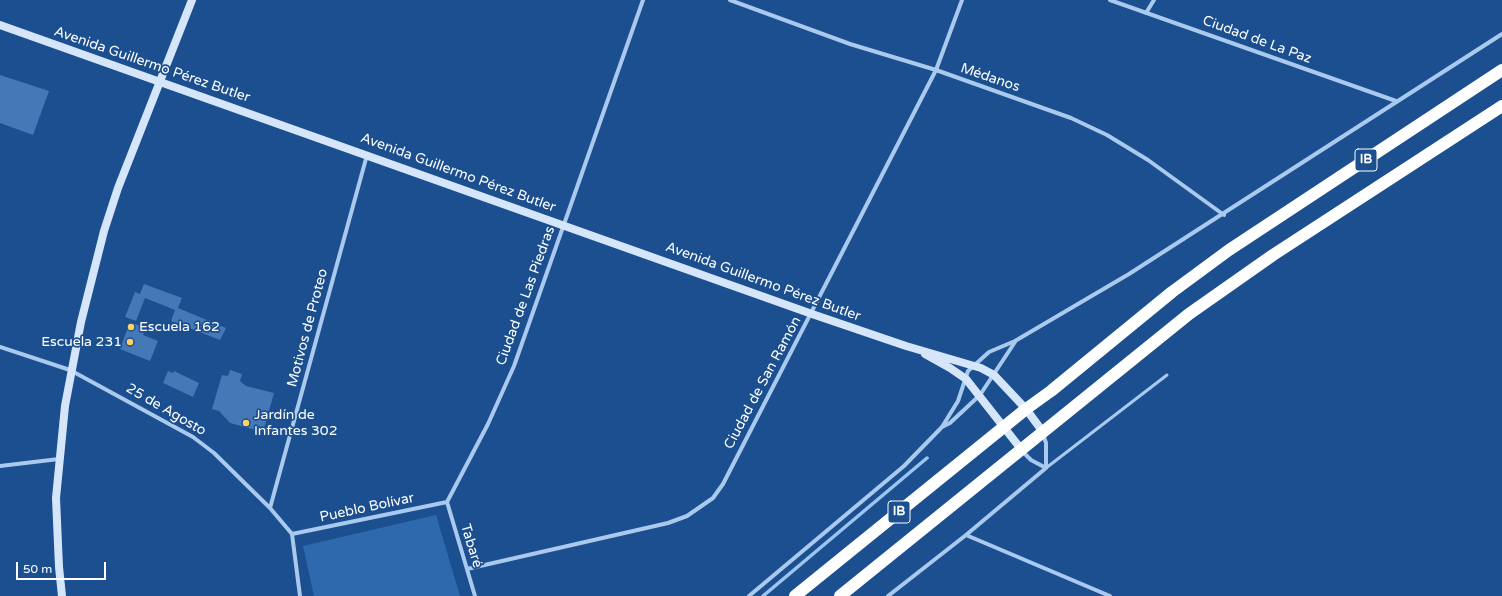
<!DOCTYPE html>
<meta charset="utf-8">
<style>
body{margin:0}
#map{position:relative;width:1502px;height:596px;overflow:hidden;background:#1b4f8f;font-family:"Varela Round",sans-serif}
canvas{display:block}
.scale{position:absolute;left:16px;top:562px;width:90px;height:18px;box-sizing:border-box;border:2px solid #fff;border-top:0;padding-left:5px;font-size:12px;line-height:14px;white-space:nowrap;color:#fff;-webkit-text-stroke:3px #1b4f8f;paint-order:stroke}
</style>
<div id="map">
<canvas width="1502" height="596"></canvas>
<div class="scale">50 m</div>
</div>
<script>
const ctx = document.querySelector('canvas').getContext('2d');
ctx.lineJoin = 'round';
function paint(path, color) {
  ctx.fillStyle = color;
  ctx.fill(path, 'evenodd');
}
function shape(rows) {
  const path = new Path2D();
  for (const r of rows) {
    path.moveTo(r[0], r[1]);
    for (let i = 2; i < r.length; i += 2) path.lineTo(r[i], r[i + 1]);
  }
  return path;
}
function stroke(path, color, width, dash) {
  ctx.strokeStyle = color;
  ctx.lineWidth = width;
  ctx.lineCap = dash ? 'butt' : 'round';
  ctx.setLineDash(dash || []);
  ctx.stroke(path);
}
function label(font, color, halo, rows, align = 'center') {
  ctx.font = font + ' "Varela Round",sans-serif';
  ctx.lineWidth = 3.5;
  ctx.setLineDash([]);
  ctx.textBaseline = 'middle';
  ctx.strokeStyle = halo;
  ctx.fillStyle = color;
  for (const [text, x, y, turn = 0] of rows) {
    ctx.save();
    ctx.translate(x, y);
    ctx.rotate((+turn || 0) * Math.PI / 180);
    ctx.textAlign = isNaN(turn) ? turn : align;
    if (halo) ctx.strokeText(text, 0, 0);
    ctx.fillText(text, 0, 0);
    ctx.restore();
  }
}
paint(shape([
 [436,515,460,596,314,596,303,546]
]), '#2e69ad');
stroke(shape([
 [763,596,927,458]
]), '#9cc4f0', 3.5);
paint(shape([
 [0,75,49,91,33,135,0,123],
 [144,284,182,298,178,308,226,328,220,340,171,321,175,310,145,298,136,321,125,317,135,292,140,294],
 [130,322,146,328,143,335,158,341,150,361,120,349],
 [230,370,242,374,240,381,246,386,274,393,263,432,230,423,219,411,212,409,222,375,228,376],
 [168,371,173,373,174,371,199,383,193,397,163,383]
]), '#4478b7');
stroke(shape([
 [1046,468,1167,375]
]), '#a9c9ee', 3);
stroke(shape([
 [730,0,850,44,936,70,1071,118,1107,135,1148,160,1224,215],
 [1110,0,1396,101],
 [1146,13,1154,0],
 [0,347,70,370,193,437,214,453,270,508,292,534],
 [942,427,950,423,980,395,1015,342],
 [1022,451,1031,460,1046,468],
 [0,466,59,459],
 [447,502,488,424,514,366,643,0],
 [447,502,475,596],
 [270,508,367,155],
 [292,534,447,502],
 [292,534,300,596],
 [966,535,1110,596],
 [467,569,668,523,687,516,713,498,723,484,936,70,962,0],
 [749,596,904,466,942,427,958,401,968,371,989,352,1015,341,1129,274,1502,34],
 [888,596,966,535,1046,468,1046,443,1043,434]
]), '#a9c9ee', 4);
stroke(shape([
 [0,25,812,314,906,346,981,368,994,375,1026,409,1043,432],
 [925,354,950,368,966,379,1021,449],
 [62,596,59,567,56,498,65,406,81,322,104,231,118,188,192,0]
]), '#d6e6fa', 8);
stroke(shape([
 [795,596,1026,409,1051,391,1172,292,1229,250,1502,70],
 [840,596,1189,314,1273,255,1502,106]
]), '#fff', 12);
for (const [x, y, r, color] of [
 [131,327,4,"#ffd166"],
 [130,342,4,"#ffd166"],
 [246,423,4,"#ffd166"]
]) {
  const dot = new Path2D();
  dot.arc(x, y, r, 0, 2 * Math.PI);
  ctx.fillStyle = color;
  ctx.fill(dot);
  stroke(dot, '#1b4f8f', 1.5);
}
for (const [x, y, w] of [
 [1366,160,22],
 [899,512,22]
]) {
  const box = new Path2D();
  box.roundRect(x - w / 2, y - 11, w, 22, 3);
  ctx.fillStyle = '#1b4f8f';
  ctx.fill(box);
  stroke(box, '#fff', 1);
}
label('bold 13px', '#fff', null, [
 ["IB",1366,160],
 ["IB",899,512]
]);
label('14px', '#fff', '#1b4f8f', [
 ["Ciudad de La Paz",1257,40,20],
 ["Avenida Guillermo Pérez Butler",152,65,19],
 ["Médanos",990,78,19],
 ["Avenida Guillermo Pérez Butler",458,173,20],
 ["Avenida Guillermo Pérez Butler",763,282,20],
 ["Ciudad de Las Piedras",526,296,-70],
 ["Motivos de Proteo",308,328,-75],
 ["Ciudad de San Ramón",763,383,-62],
 ["25 de Agosto",166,410,30],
 ["Pueblo Bolívar",367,508,-12],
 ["Tabaré",471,546,73]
]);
label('14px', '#fff', '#1b4f8f', [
 ["Escuela 162",139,327],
 ["Escuela 231",122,342,"right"],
 ["Jardín de",254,415],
 ["Infantes 302",254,431]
], 'left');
</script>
